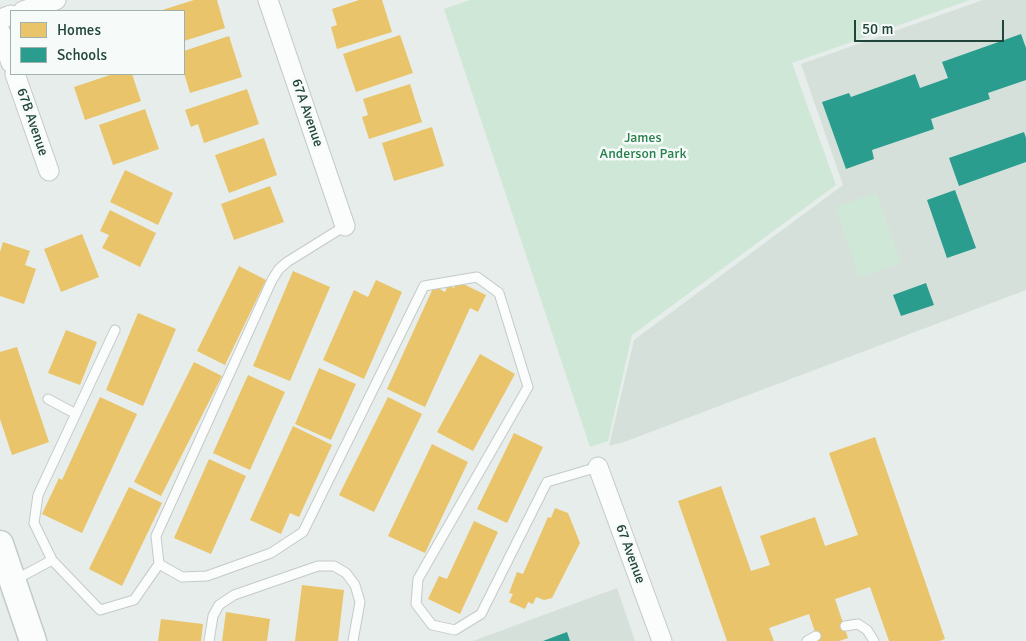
<!DOCTYPE html>
<style>
body{margin:0}
#map{position:relative;width:1026px;height:641px;overflow:hidden;background:#e7edea;font-family:Signika,sans-serif}
canvas{display:block}
.legend{position:absolute;left:10px;top:10px;width:175px;height:65px;box-sizing:border-box;background:#f6fbf9;border:1px solid #a1b2ad;margin:0;padding:6px 9px;list-style:none;font-size:15px;color:#21443b}
.legend li{display:flex;align-items:center;gap:10px;height:25px}
.legend b{width:25px;border:1px solid #a1b2ad}
.scale{position:absolute;left:854px;top:20px;width:150px;height:22px;box-sizing:border-box;border:2px solid #21443b;border-top:0;padding-left:6px;font-size:15px;line-height:18px;white-space:nowrap;color:#21443b;-webkit-text-stroke:4px #f6fbf9;paint-order:stroke}
</style>
<div id="map">
<canvas width="1026" height="641"></canvas>
<ul class="legend">
<li><b style="height:14px;background:#e9c46a"></b>Homes</li>
<li><b style="height:14px;background:#2a9d8f"></b>Schools</li>
</ul>
<div class="scale">50 m</div>
</div>
<script>
const ctx = document.querySelector('canvas').getContext('2d');
ctx.lineJoin = 'round';
function paint(path, color) {
  ctx.fillStyle = color;
  ctx.fill(path, 'evenodd');
}
function shape(rows) {
  const path = new Path2D();
  for (const r of rows) {
    path.moveTo(r[0], r[1]);
    for (let i = 2; i < r.length; i += 2) path.lineTo(r[i], r[i + 1]);
  }
  return path;
}
function stroke(path, color, width, dash) {
  ctx.strokeStyle = color;
  ctx.lineWidth = width;
  ctx.lineCap = dash ? 'butt' : 'round';
  ctx.setLineDash(dash || []);
  ctx.stroke(path);
}
function label(font, color, halo, rows, align = 'center') {
  ctx.font = font + ' Signika,sans-serif';
  ctx.lineWidth = 5;
  ctx.setLineDash([]);
  ctx.textBaseline = 'middle';
  ctx.strokeStyle = halo;
  ctx.fillStyle = color;
  for (const [text, x, y, turn = 0] of rows) {
    ctx.save();
    ctx.translate(x, y);
    ctx.rotate((+turn || 0) * Math.PI / 180);
    ctx.textAlign = isNaN(turn) ? turn : align;
    if (halo) ctx.strokeText(text, 0, 0);
    ctx.fillText(text, 0, 0);
    ctx.restore();
  }
}
paint(shape([
 [983,0,1026,0,1026,290,624,442,609,446,634,340,843,185,801,64],
 [617,588,635,641,473,641]
]), '#d5e0da');
paint(shape([
 [470,0,970,0,792,63,836,185,632,335,608,441,590,447,444,9],
 [877,193,901,263,859,277,835,207]
]), '#cfe7d7');
paint(shape([
 [194,0,217,0,225,28,184,41,184,11,159,11],
 [359,0,382,0,392,32,337,49,331,27,337,25,332,9],
 [400,35,413,73,356,92,343,54],
 [229,36,242,77,190,93,184,73,184,51],
 [113,74,132,74,141,101,85,120,74,87],
 [410,84,422,122,369,139,362,117,368,115,363,99],
 [247,89,259,124,204,143,198,124,191,127,185,110],
 [145,109,159,149,113,165,99,125],
 [432,127,444,166,394,181,382,143],
 [264,138,277,175,229,193,215,155],
 [125,170,173,193,158,225,110,202],
 [270,186,284,222,234,240,221,204],
 [110,210,156,233,140,267,102,248,109,235,100,231],
 [82,234,99,277,61,292,44,249],
 [3,242,30,251,25,265,36,269,24,304,0,296,0,252],
 [239,266,266,280,225,365,197,351],
 [293,271,330,287,290,381,253,366],
 [376,280,402,292,364,379,323,360,354,290,368,297],
 [457,281,486,295,478,312,470,308,425,407,387,389,434,286,445,292,448,285,454,288],
 [138,313,176,329,143,406,106,390],
 [66,330,97,342,80,385,48,373],
 [17,347,49,442,12,455,0,419,0,352],
 [480,354,515,374,473,451,437,432],
 [194,362,222,376,161,496,134,482],
 [319,368,356,384,331,440,295,424],
 [248,375,285,392,250,470,213,453],
 [100,397,137,414,82,533,42,514,59,478,62,480],
 [388,397,422,414,374,512,339,495],
 [293,426,332,445,299,517,290,513,281,534,250,520],
 [514,433,543,447,507,523,477,509],
 [875,437,945,639,939,641,889,641,870,587,835,599,848,638,839,641,818,641,809,614,769,628,774,641,727,641,678,501,721,486,751,571,770,565,760,536,815,517,825,546,858,535,829,453],
 [432,444,468,462,425,553,388,536],
 [209,459,246,476,211,554,174,538],
 [129,487,162,503,122,586,89,569],
 [555,508,568,513,580,543,552,598,544,600,536,597,533,604,528,602,525,609,509,602,513,594,509,593,517,572,523,574,548,517,551,518],
 [474,521,498,532,460,614,428,599,439,576,447,579],
 [302,585,344,590,338,641,295,641],
 [226,612,270,619,267,641,222,641],
 [161,619,203,624,201,641,158,641]
]), '#e9c46a');
paint(shape([
 [1021,34,1026,48,1026,80,988,93,990,99,931,119,934,129,872,150,874,159,846,169,822,102,849,93,851,97,915,74,920,88,948,78,942,62],
 [1024,132,1026,138,1026,162,959,186,949,158],
 [955,190,976,248,947,258,927,200],
 [926,283,934,305,901,316,893,295],
 [567,632,570,641,543,641]
]), '#2a9d8f');
const lane = shape([
 [345,226,287,262,279,269,272,280,156,536,159,564,182,577,207,576,271,553,303,532,424,286,477,277,499,293,528,387,418,579,416,604,432,625,455,630,481,614,547,482,598,467],
 [115,330,38,495,34,523,52,560,100,610,134,600,159,564],
 [48,399,76,414],
 [15,580,52,560],
 [845,626,858,624,867,630,874,641],
 [209,641,213,616,219,605,234,595,318,566,334,566,346,573,355,585,360,602,353,641],
 [807,641,816,636]
]);
const street = shape([
 [268,0,345,226],
 [23,11,56,0],
 [0,19,11,15],
 [0,31,11,63],
 [15,74,49,171],
 [598,467,662,641]
]);
const secondary = shape([
 [0,544,33,641]
]);
stroke(lane, '#c4cac7', 11);
stroke(street, '#c4cac7', 21);
stroke(secondary, '#c2cbc7', 29);
stroke(lane, '#fbfcfc', 9);
stroke(street, '#fbfcfc', 19);
stroke(secondary, '#fbfcfc', 26);
label('14px', '#21443b', '#f6fbf9', [
 ["67A Avenue",307,113,71],
 ["67B Avenue",32,122,71],
 ["67 Avenue",630,554,70]
]);
label('14px', '#277f4b', '#f6fbf9', [
 ["James",643,138],
 ["Anderson Park",643,154]
]);
</script>
